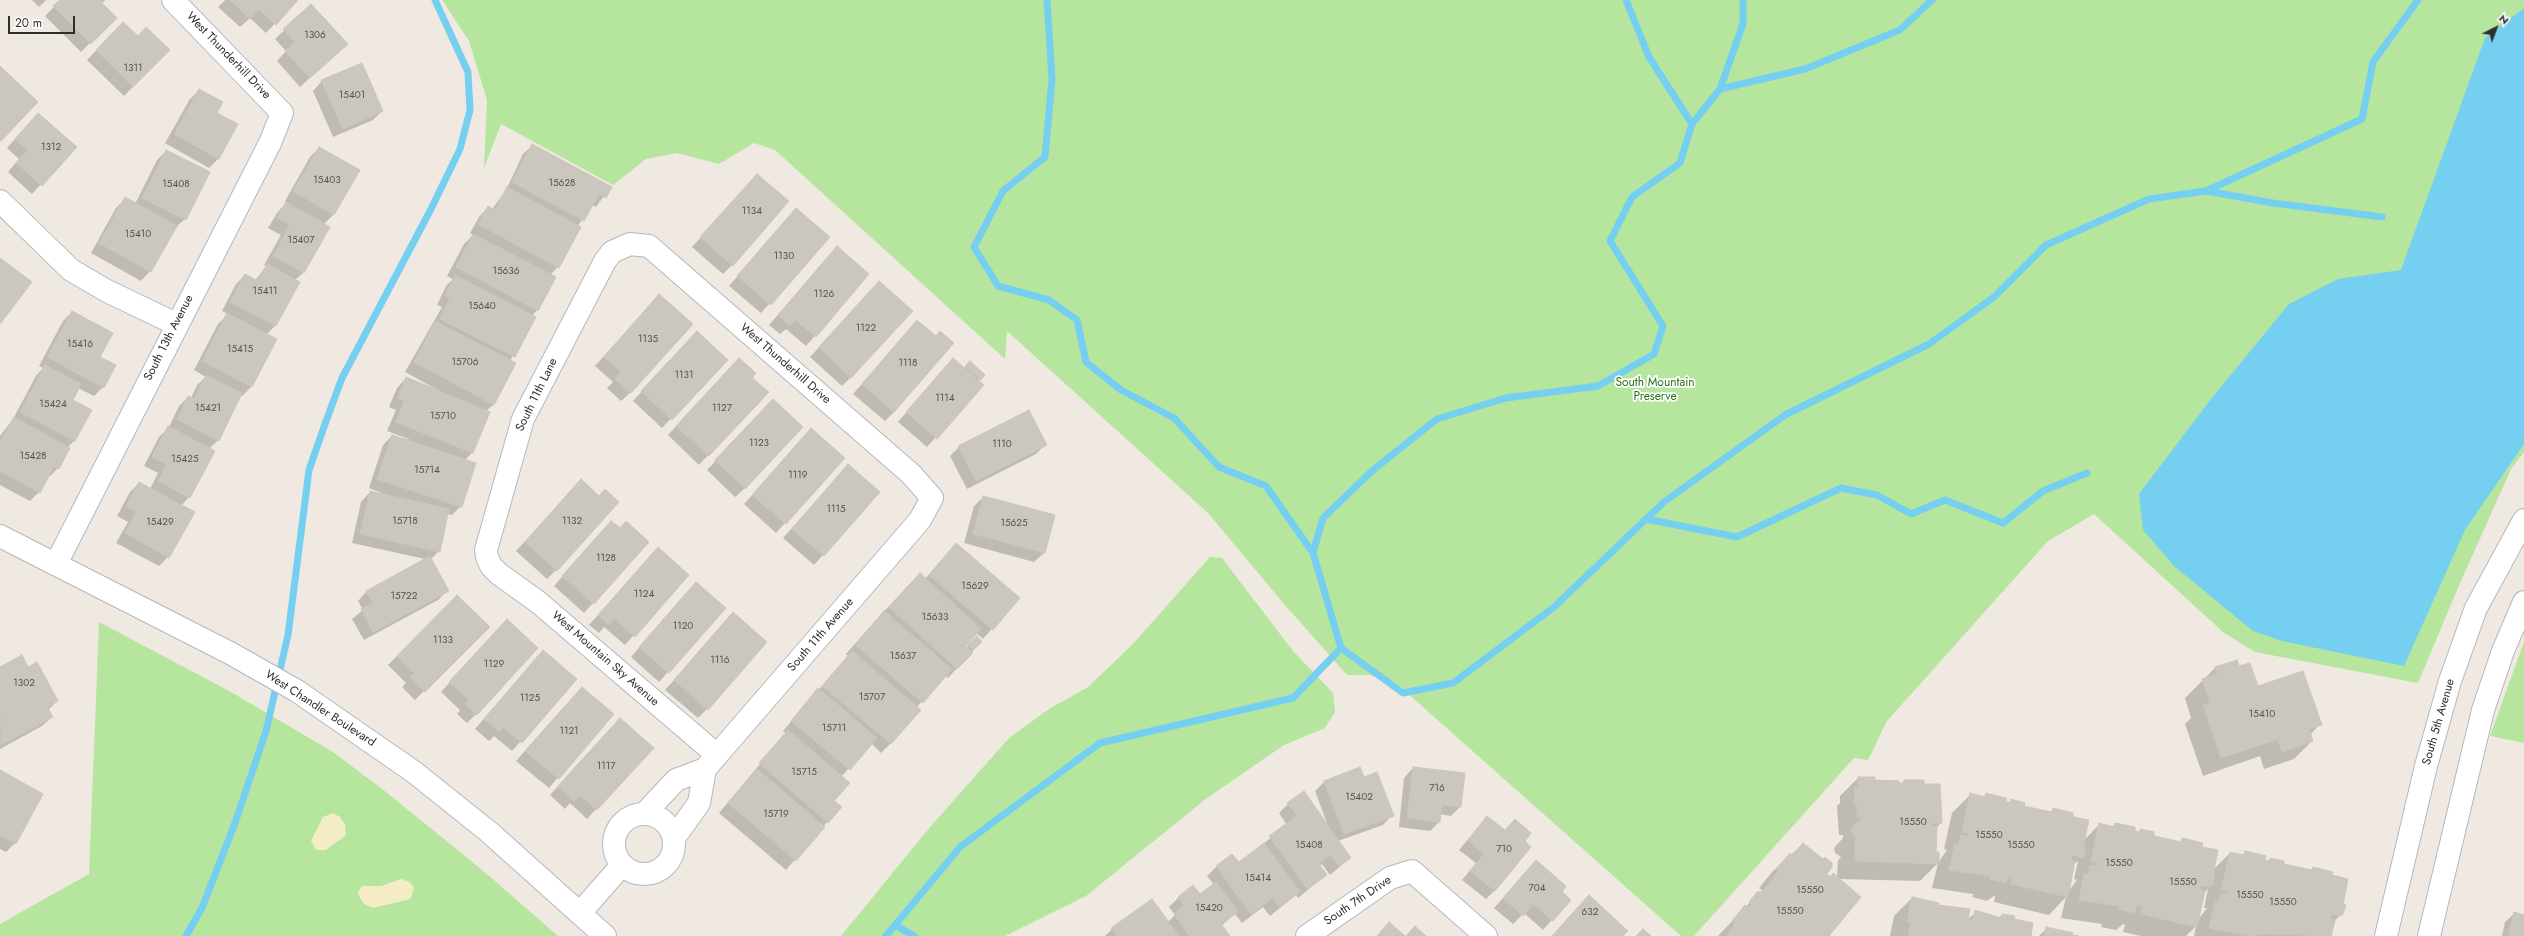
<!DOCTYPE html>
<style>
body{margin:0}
#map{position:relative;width:2524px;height:936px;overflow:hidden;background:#efe9e1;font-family:Jost,sans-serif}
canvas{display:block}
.north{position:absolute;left:2476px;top:8px;width:40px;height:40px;-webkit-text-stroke:3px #fff;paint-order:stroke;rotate:42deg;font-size:11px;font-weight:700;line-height:16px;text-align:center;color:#2e2e2e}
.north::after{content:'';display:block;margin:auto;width:14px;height:18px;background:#2e2e2e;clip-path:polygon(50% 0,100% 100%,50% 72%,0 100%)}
.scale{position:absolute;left:8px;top:16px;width:67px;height:18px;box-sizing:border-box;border:2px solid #2e2e2e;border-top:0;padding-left:5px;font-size:12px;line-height:14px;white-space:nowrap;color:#2e2e2e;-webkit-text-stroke:3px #fff;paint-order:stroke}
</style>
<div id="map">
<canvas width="2524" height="936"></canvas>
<div class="north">N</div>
<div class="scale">20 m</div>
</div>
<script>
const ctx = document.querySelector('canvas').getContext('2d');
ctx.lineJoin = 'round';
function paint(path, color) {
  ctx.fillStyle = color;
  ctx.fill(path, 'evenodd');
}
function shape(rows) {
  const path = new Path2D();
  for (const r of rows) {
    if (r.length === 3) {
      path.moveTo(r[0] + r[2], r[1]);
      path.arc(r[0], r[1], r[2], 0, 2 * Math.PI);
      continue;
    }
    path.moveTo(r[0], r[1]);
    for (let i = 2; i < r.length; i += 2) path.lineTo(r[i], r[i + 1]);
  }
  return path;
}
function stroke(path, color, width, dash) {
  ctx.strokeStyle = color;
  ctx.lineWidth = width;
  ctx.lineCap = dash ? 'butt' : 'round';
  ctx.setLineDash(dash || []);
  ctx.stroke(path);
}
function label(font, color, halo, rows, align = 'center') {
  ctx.font = font + ' Jost,sans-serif';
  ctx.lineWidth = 3.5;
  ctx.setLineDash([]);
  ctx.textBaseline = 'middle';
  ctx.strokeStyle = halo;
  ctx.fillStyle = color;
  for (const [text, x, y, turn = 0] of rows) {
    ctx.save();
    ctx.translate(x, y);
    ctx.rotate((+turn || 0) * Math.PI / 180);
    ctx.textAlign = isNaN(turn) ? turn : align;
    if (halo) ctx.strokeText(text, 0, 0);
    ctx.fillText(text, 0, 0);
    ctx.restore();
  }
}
paint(shape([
 [442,0,2524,0,2524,452,2511,469,2457,590,2418,683,2255,652,2223,632,2094,514,2048,541,1887,721,1868,760,1854,758,1694,936,1681,936,1397,684,1370,675,1347,675,1284,604,1208,513,1007,331,1005,359,775,150,754,143,719,164,677,153,646,159,613,185,501,124,484,168,487,100,469,41],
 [1210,557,1222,558,1293,651,1333,693,1335,712,1325,728,1284,745,1207,798,1086,896,1005,936,841,936,931,826,1009,738,1049,709,1088,687,1132,645],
 [99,622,231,692,333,752,386,792,487,874,558,936,0,936,0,924,89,874],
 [2524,642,2524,743,2490,736]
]), '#b6e59e');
paint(shape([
 [333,813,340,817,345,824,346,835,326,850,316,850,311,841,323,817],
 [401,879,410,882,414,888,411,898,407,900,373,908,364,904,359,896,358,892,362,886,381,886]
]), '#f3ecc5');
paint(shape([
 [2524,8,2524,444,2465,530,2404,666,2282,641,2253,631,2174,566,2143,530,2139,494,2211,399,2289,304,2338,279,2401,270,2485,38]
]), '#75cff0');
paint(shape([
 [32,0,46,0,39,7],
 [61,0,104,0,100,3,115,18,81,52,45,16],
 [225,0,297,0,266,33,250,18,240,27,218,7],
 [311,5,337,53,300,87,277,61,286,51,275,39],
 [123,23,138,37,169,50,124,96,87,60],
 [322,81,382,111,373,120,333,137,313,91],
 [199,90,216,113,237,125,218,159,209,168,165,143,190,99],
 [29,123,75,147,32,194,8,172,19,159,7,148],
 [533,145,610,188,596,207,592,205,577,227,558,267,550,275,537,310,532,316,535,317,510,361,494,404,486,411,489,412,472,453,465,460,461,506,452,515,447,514,439,551,430,560,447,591,438,600,364,640,352,619,363,610,358,601,367,591,425,559,352,543,361,502,370,492,394,498,369,488,383,445,392,436,411,440,387,431,396,410,389,407,397,388,406,378,445,394,405,372,442,307,437,305,446,286,453,279,447,276,464,244,473,235,470,233,479,217,488,207,492,209,505,192,523,154],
 [319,148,334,214,323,225,328,227,303,273,295,280,299,282,275,326,266,335,251,387,242,396,240,395,218,440,209,449,189,497,181,506,168,557,159,566,116,543,128,522,117,516,130,492,139,483,150,489,158,473,144,466,159,437,169,427,179,406,188,397,191,398,197,385,206,377,194,370,218,324,228,314,222,311,236,284,245,275,255,281,266,266,264,265,281,235,268,228,277,213,287,202,285,201,310,157],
 [166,151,208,173,185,219,175,228,150,271,141,281,91,253,116,208,125,199,135,204,157,160],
 [748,185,732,265,723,274,692,247],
 [787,219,828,237,761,313,729,286],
 [837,248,868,275,806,346,786,329,780,334,769,325],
 [870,292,851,377,842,386,810,357],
 [650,305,631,392,621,401,607,388,613,382,595,366],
 [72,312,99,357,103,387,94,396,78,388,71,400,75,440,67,448,58,468,49,477,47,476,39,492,30,501,0,485,0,436,13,419,36,376,43,368,39,366,63,321],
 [917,321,894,412,885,421,853,394],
 [688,342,726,360,662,428,633,401],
 [970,363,984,375,978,381,983,385,927,447,898,422,944,369,964,368],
 [730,368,767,392,699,465,668,435],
 [764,410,745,488,735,497,707,470],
 [802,439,843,458,776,533,744,504],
 [1045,445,1036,454,967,489,950,456,959,447],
 [848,465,878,492,814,565,783,538],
 [572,490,556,570,547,579,516,551],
 [983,497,1053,516,1044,553,1034,562,964,543,974,506],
 [619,529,648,542,584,613,554,586,602,531],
 [658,548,688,575,625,645,604,627,599,633,589,625],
 [947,554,1019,598,983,639,976,633,964,646,966,648,977,638,981,642,948,678,945,675,917,707,891,743,881,753,871,743,841,777,827,822,786,870,719,813,786,733,783,731,848,656,846,654,875,621,911,583,925,579],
 [687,592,725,608,659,682,631,657],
 [457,596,488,627,415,700,402,687,406,683,388,665],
 [733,614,707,709,698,718,665,690],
 [498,630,476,714,467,723,457,714,460,710,441,692],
 [22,656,28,668,57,701,48,710,52,717,42,726,0,749,0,668],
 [534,661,575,680,512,751,494,736,489,741,475,729],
 [2216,667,2258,688,2320,724,2310,735,2312,741,2294,759,2264,769,2260,756,2203,776,2185,724,2191,718,2185,698],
 [563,708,612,714,549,788,516,761],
 [611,728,652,748,587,819,570,803,565,809,550,795],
 [1413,768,1460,807,1451,816,1440,814,1439,822,1430,831,1399,827,1404,778],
 [1360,769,1363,778,1392,815,1383,825,1338,841,1350,858,1330,875,1322,864,1319,866,1326,875,1298,898,1296,895,1270,916,1263,907,1242,923,1235,914,1221,926,1229,936,1105,936,1112,929,1168,922,1175,915,1169,907,1178,898,1193,887,1200,896,1214,885,1207,876,1216,867,1232,855,1238,864,1287,825,1279,813,1288,804,1328,826,1315,791,1324,782],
 [0,771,15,843,6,852,0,849],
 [1858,778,1901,784,1904,781,1923,785,1941,823,1936,828,1935,853,1938,863,1947,850,1944,849,1952,813,1970,795,1983,797,1986,794,2004,802,2009,803,2011,801,2023,807,2050,813,2053,810,2072,817,2083,841,2100,824,2112,827,2116,824,2133,832,2138,833,2141,830,2153,836,2180,842,2183,840,2201,847,2213,870,2230,853,2242,856,2245,852,2268,862,2271,859,2283,865,2310,871,2313,868,2331,876,2342,913,2333,923,2330,936,2194,936,2196,926,2186,936,2141,936,2123,932,2125,925,2123,924,2116,930,2101,927,2102,924,2061,918,2066,897,2049,915,1994,902,1995,895,1987,901,1972,897,1973,894,1932,888,1938,863,1920,881,1839,879,1827,936,1718,936,1759,893,1762,890,1759,888,1772,872,1803,844,1825,874,1830,878,1837,878,1838,860,1841,857,1835,853,1834,848,1843,838,1843,835,1839,835,1837,806,1840,803,1840,796],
 [2078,861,2074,879,2077,880,2068,892,2074,864],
 [2208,889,2204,908,2207,908,2197,921,2203,894],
 [1487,817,1505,831,1495,890,1486,899,1462,880,1476,863,1459,850],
 [1536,861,1570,900,1543,930,1524,913,1513,924,1494,908],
 [1912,898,1937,906,1967,920,1976,912,1998,918,2002,915,2013,920,2030,936,1890,936,1894,916],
 [2515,913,2524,916,2524,936,2502,936,2505,922],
 [2047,928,2076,936,2039,936]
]), '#0003');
stroke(shape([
 [1047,0,1052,79,1045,157,1003,191,974,247,998,286,1049,300,1077,320,1086,362,1121,390,1174,418,1219,467,1266,486,1313,553],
 [1720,89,1805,69,1900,30,1932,0],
 [1692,124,1720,89,1743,24,1743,0],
 [2206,191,2362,119,2373,62,2418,0],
 [1646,519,1737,537,1841,488,1877,495,1911,514,1945,500,2003,523,2043,491,2087,473],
 [1341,648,1313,553,1323,518,1373,470,1437,419,1506,398,1598,386,1654,354,1663,326,1610,241,1632,197,1680,163,1692,124,1649,57,1626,0],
 [895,925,914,936],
 [186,936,202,908,235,823,266,731,288,635,309,470,325,424,342,378,431,209,460,149,470,110,468,72,435,0],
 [886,936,960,847,1100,743,1293,698,1341,648,1403,693,1453,683,1554,607,1664,502,1785,415,1929,344,1994,297,2046,245,2149,199,2206,191,2273,203,2382,217]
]), '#75cff0', 7);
const building = shape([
 [60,0,105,0,102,3,117,18,91,44,53,6,60,0],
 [230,0,298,0,276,25,259,9,250,19,230,0],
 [311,4,348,44,310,78,285,51,295,42,283,29,311,4],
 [123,22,138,36,146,27,170,50,133,87,96,50,123,22],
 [362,63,383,111,343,129,321,80,362,63],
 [0,66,38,102,1,141,0,140,0,66],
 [199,89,223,102,217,113,238,124,219,159,174,134,199,89],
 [38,113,77,147,42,186,16,163,28,150,15,139,38,113],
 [532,144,612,187,606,198,599,194,584,221,512,182,532,144],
 [319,147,360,170,334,215,293,191,319,147],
 [166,150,210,172,186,220,142,198,166,150],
 [757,174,789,201,733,266,700,237,757,174],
 [507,187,581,227,559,268,478,224,488,206,495,210,507,187],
 [125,197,177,226,151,272,99,243,125,197],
 [286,202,330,227,304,273,273,256,290,225,277,218,286,202],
 [796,208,830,237,771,305,737,276,796,208],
 [473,234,556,277,538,311,456,267,473,234],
 [837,246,869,274,816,337,795,320,790,326,778,315,837,246],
 [0,258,32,282,0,324,0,258],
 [267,264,300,282,276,326,230,302,245,274,258,281,267,264],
 [455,275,536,317,515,357,440,319,450,298,445,295,455,275],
 [879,281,913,311,851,378,819,347,879,281],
 [659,294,693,324,631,393,615,379,621,372,604,357,659,294],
 [72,311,113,333,100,357,116,365,104,388,47,357,72,311],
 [227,313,277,339,252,387,202,361,227,313],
 [917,320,936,336,940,331,954,343,894,412,862,384,917,320],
 [435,321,516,363,494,405,414,362,435,321],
 [697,331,728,360,672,420,641,391,697,331],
 [739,358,756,373,752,378,769,392,709,456,676,426,739,358],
 [953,358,984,385,937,439,906,412,953,358],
 [970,361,985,375,981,380,965,366,970,361],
 [45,365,81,384,73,400,92,410,75,441,20,412,45,365],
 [206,375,242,393,219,441,177,419,188,396,194,399,206,375],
 [406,377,490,412,473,453,396,422,404,401,398,398,406,377],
 [773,399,803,427,745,489,715,460,773,399],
 [1029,410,1047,445,976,481,958,446,1029,410],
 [14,417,70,448,59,469,54,466,40,493,0,471,0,442,14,417],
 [168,426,215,451,190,498,158,481,167,464,152,457,168,426],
 [811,428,845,458,786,524,752,495,811,428],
 [392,435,476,463,462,507,377,479,392,435],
 [848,464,880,492,824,556,792,529,848,464],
 [581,479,599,496,605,489,619,502,557,571,525,542,581,479],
 [139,482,195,512,169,558,125,533,136,512,126,506,139,482],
 [370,491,449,509,440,552,360,534,370,491],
 [983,496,1055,515,1045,553,973,534,983,496],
 [611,521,620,528,626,521,649,542,594,604,562,576,611,521],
 [956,543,1020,598,993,630,929,575,956,543],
 [658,547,689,575,635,637,614,618,609,625,598,615,658,547],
 [430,556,449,591,373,632,361,609,373,603,366,591,430,556],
 [920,573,981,629,966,646,973,653,957,669,889,607,920,573],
 [696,582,726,608,669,673,639,647,696,582],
 [457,595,490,627,425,692,410,677,414,673,397,656,457,595],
 [884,611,952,669,923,703,855,645,884,611],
 [733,612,767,642,708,710,674,680,733,612],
 [507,619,538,648,477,715,465,704,469,700,449,682,507,619],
 [977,636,982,642,973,650,968,645,977,636],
 [543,650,577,679,522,743,503,727,499,732,484,719,543,650],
 [852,651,921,710,891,744,822,686,852,651],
 [22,655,28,667,37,662,58,701,47,707,53,717,1,745,0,667,22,655],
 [2237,660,2239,666,2250,663,2258,686,2303,671,2322,725,2309,729,2313,741,2282,752,2278,739,2221,758,2203,705,2210,703,2202,679,2218,674,2215,667,2237,660],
 [582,687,614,714,559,779,525,751,582,687],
 [818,688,877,738,850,770,791,721,818,688],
 [620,718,654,748,597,810,580,795,574,801,558,786,620,718],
 [788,730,850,783,834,801,842,807,828,823,759,763,788,730],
 [1360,767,1364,777,1377,772,1394,816,1344,834,1324,781,1360,767],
 [1413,767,1465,773,1461,807,1442,805,1440,822,1407,818,1413,767],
 [757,769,825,827,796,861,728,803,757,769],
 [0,770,43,794,16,844,0,835,0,770],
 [1858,777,1875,777,1875,780,1899,781,1899,783,1904,783,1904,780,1924,780,1924,784,1940,784,1942,823,1931,823,1931,826,1937,826,1936,852,1939,852,1939,864,1855,861,1855,840,1858,838,1853,835,1851,829,1857,822,1860,822,1861,817,1857,817,1857,805,1854,805,1855,787,1858,787,1858,777],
 [1304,791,1351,858,1339,866,1331,855,1319,864,1327,875,1307,889,1269,836,1297,816,1287,803,1304,791],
 [1970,793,1985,797,1986,793,2006,798,2006,801,2010,803,2011,799,2025,803,2024,806,2052,812,2053,808,2073,813,2073,817,2089,820,2083,846,2086,846,2084,856,2081,858,2072,855,2071,860,2075,861,2068,897,2011,884,2013,877,2008,876,2006,883,1990,879,1990,876,1949,870,1955,844,1959,844,1961,835,1968,837,1969,833,1962,832,1970,793],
 [1487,816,1505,830,1515,819,1531,833,1525,841,1531,847,1495,891,1470,871,1484,854,1468,840,1487,816],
 [2099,823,2114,827,2115,823,2135,827,2135,831,2140,832,2140,829,2154,832,2154,836,2181,842,2182,838,2203,843,2202,847,2218,850,2213,875,2215,876,2213,885,2211,885,2210,887,2201,885,2200,890,2205,891,2197,927,2141,914,2142,907,2137,905,2135,913,2119,909,2119,906,2079,900,2084,874,2088,874,2090,865,2097,866,2098,863,2091,861,2099,823],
 [1264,843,1300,892,1279,907,1273,898,1251,914,1216,866,1232,854,1239,862,1264,843],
 [1803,843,1823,859,1825,857,1832,863,1832,867,1827,874,1830,877,1833,873,1861,897,1829,936,1726,936,1735,924,1732,921,1745,905,1748,908,1751,904,1749,902,1758,891,1761,893,1779,871,1776,869,1790,853,1792,855,1803,843],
 [2245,851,2266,856,2265,860,2270,861,2270,858,2284,861,2284,864,2312,870,2313,867,2333,872,2332,875,2348,879,2343,904,2346,905,2343,914,2340,916,2331,914,2330,919,2335,920,2331,936,2267,934,2249,936,2209,928,2215,902,2218,903,2221,893,2227,895,2228,891,2221,890,2230,852,2244,855,2245,851],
 [1536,860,1566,886,1562,892,1571,900,1553,921,1533,904,1523,916,1503,898,1536,860],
 [1216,882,1238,912,1221,924,1230,936,1190,936,1174,914,1184,906,1178,897,1193,885,1200,894,1216,882],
 [1589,895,1628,931,1623,936,1552,936,1589,895],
 [1912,897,1939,903,1938,905,1970,909,1968,919,1973,920,1975,910,2001,918,2002,914,2015,916,2014,919,2033,923,2031,936,1908,936,1911,922,1907,922,1912,897],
 [1152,899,1179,936,1117,936,1111,928,1152,899],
 [2514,912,2524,915,2524,936,2508,936,2514,912],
 [1389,922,1405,936,1377,936,1389,922],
 [1415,926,1426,936,1406,936,1415,926],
 [2046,927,2073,933,2072,935,2079,936,2044,936,2046,927],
 [1643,929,1651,936,1636,936,1643,929]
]);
paint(building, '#cbc7bf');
stroke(building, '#cbc5ba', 1);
const street = shape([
 [0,201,71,270,107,291,176,324],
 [56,564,270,143,282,113,173,0],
 [645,813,676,780,705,769,920,520,932,498,911,474,649,246,630,244,612,252,605,261,523,419,486,550,487,557,491,566,499,574,538,602,717,755],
 [644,844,30],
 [674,838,699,803,705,769],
 [580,913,622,865],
 [1307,936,1390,878,1412,871,1486,936]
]);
const secondary = shape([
 [0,536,230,653,297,691,414,772,489,832,605,936],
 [2386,936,2426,766,2450,681,2476,608,2524,520],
 [2429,936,2483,710,2503,651,2524,602]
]);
stroke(street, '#b4b7c1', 24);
stroke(secondary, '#b4b7c1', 24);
stroke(street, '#fff', 22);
stroke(secondary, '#fff', 22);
label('10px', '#555452', null, [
 ["1306",315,36],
 ["1311",133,69],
 ["15401",352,96],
 ["1312",51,148],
 ["15403",327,181],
 ["15628",562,184],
 ["15408",176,185],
 ["1134",752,212],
 ["15410",138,235],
 ["15407",301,241],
 ["1130",784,257],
 ["15636",506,272],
 ["15411",265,292],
 ["1126",824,295],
 ["15640",482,307],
 ["1122",866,329],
 ["1135",648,340],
 ["15416",80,345],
 ["15415",240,350],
 ["15706",465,363],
 ["1118",908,364],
 ["1131",684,376],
 ["1114",945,399],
 ["15424",53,405],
 ["15421",208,409],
 ["1127",722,409],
 ["15710",443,417],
 ["1123",759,444],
 ["1110",1002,445],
 ["15428",33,457],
 ["15425",185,460],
 ["15714",427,471],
 ["1119",798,476],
 ["1115",836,510],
 ["15718",405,522],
 ["1132",572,522],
 ["15429",160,523],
 ["15625",1014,524],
 ["1128",606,559],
 ["15629",975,587],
 ["1124",644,595],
 ["15722",404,597],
 ["15633",935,618],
 ["1120",683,627],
 ["1133",443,641],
 ["15637",903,657],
 ["1116",720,661],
 ["1129",494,665],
 ["1302",24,684],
 ["15707",872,698],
 ["1125",530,699],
 ["15410",2262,715],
 ["15711",834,729],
 ["1121",569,732],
 ["1117",606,767],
 ["15715",804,773],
 ["716",1437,789],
 ["15402",1359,798],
 ["15719",776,815],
 ["15550",1913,823],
 ["15550",1989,836],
 ["15408",1309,846],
 ["15550",2021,846],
 ["710",1504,850],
 ["15550",2119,864],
 ["15414",1258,879],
 ["15550",2183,883],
 ["704",1537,889],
 ["15550",1810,891],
 ["15550",2250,896],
 ["15550",2283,903],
 ["15420",1209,909],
 ["15550",1790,912],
 ["632",1590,913]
]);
label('12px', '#2e2e2e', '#fff', [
 ["West Thunderhill Drive",228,56,46],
 ["South 13th Avenue",169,338,-63],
 ["West Thunderhill Drive",785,364,41],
 ["South 11th Lane",537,395,-64],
 ["South 11th Avenue",821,635,-49],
 ["West Mountain Sky Avenue",605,659,41],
 ["West Chandler Boulevard",320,709,33],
 ["South 5th Avenue",2439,722,-74],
 ["South 7th Drive",1358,901,-34]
]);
label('12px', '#2c6e1b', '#fff', [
 ["South Mountain",1655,383],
 ["Preserve",1655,397]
]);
</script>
